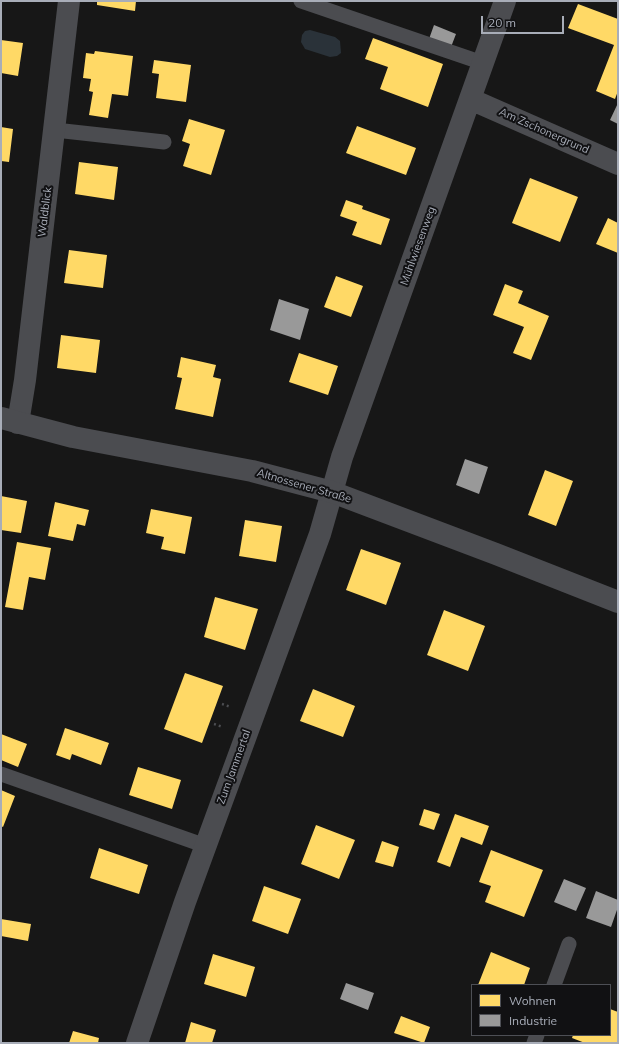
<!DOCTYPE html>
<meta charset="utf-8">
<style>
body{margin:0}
#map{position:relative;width:619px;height:1044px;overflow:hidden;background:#171717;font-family:Mulish,sans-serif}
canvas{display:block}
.frame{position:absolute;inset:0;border:2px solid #a8adb8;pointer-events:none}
.legend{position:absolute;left:471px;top:984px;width:140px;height:52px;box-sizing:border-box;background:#111113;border:1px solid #4d4f55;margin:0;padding:5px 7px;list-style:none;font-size:12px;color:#a8adb8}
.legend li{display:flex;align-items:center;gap:8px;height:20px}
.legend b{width:20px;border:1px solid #4d4f55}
.scale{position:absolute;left:481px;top:16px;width:83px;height:18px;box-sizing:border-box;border:2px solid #a8adb8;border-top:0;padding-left:5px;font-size:12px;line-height:14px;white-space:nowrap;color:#a8adb8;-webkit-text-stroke:3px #111113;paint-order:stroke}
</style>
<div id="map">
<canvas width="619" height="1044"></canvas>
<div class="frame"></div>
<ul class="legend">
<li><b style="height:11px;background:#ffd966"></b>Wohnen</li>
<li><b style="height:11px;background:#999"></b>Industrie</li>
</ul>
<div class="scale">20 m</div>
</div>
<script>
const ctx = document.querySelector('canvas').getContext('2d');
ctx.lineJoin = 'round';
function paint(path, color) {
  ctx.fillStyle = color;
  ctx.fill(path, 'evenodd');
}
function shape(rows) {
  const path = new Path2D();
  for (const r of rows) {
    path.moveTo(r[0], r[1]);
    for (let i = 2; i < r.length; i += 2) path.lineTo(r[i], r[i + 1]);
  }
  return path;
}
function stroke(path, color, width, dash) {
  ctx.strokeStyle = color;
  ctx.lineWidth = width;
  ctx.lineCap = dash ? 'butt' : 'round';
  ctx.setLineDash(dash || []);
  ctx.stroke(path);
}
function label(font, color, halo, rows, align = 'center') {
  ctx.font = font + ' Mulish,sans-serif';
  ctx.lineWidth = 4;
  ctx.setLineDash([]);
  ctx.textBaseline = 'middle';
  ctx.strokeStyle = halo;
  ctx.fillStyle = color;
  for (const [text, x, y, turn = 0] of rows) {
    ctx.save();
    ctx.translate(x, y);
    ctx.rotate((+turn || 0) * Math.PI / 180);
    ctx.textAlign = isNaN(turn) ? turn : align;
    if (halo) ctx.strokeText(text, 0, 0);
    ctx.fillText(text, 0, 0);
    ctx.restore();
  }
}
paint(shape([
 [310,30,335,37,340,41,341,53,337,56,330,57,305,49,301,42,302,35,305,31]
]), '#2a3239');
paint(shape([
 [97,1,136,1,135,11,97,5],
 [578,4,618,19,618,91,615,99,596,91,614,45,568,28],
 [373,38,443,64,428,107,380,89,388,67,365,59],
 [1,40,23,43,18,76,1,73],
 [95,51,133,56,128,96,112,94,108,118,89,115,93,92,89,91,91,79,83,78,86,53,94,54],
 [154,60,191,65,186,102,156,98,159,74,152,73],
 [189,119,225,130,211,175,183,166,190,144,182,141],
 [357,126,416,148,406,175,346,153],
 [1,127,13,129,9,162,1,161],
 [79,162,118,167,114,200,75,194],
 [530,178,578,197,560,242,512,223],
 [346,200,363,206,362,209,390,219,381,245,352,235,357,222,340,216],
 [608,218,618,223,618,253,596,244],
 [69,250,107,255,103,288,64,283],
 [336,276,363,286,351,317,324,307],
 [505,284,523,291,518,303,549,316,531,360,513,353,524,327,493,315],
 [61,335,100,340,96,373,57,368],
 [299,353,338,366,328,395,289,382],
 [181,357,216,365,213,377,221,379,213,417,175,409,182,378,177,377],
 [545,470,573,481,556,526,528,515],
 [1,496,27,501,21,533,1,530],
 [55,502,89,510,85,526,77,524,73,541,48,536],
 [151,509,192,517,185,554,161,549,164,537,146,533],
 [245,520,282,526,276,562,239,556],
 [17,542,51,548,45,580,29,577,23,610,5,607],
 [361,549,401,563,386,605,346,590],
 [215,597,258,609,245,650,204,637],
 [444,610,485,626,468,671,427,655],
 [185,673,223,686,202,743,164,729],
 [313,689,355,706,343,737,300,721],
 [65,728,109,743,101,765,72,754,70,760,56,755],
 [1,734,27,744,18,767,1,760],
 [138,767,181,780,172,809,129,795],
 [1,790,15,796,3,827,1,826],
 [424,809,440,814,434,830,419,825],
 [455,814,489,826,482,845,461,837,450,867,437,862],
 [316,825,355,840,339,879,301,864],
 [382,841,399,847,393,867,375,862],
 [99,848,148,865,139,894,90,878],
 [491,850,543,870,524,917,485,902,491,886,479,882],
 [264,886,301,899,288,934,252,921],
 [1,919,31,924,28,941,1,936],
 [491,952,530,968,524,985,478,985],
 [213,954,255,967,246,997,204,984],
 [610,1009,618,1012,617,1043,585,1043,572,1038,573,1035,610,1035],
 [401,1016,430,1027,424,1043,394,1033],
 [191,1022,216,1030,212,1043,185,1043],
 [73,1031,99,1038,98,1043,69,1043]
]), '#ffd966');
paint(shape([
 [434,25,456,34,451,47,429,39],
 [618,103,618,124,610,120],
 [279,299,309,309,300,340,270,330],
 [465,459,488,467,479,494,456,485],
 [564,879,586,888,576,911,554,902],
 [596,891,618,900,618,907,611,927,586,918],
 [346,983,374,993,368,1010,340,999]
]), '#999');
stroke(shape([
 [222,704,231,707],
 [214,724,223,727]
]), '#4d4e52', 2.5, [2, 3]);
stroke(shape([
 [301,1,483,63],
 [55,130,164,142],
 [1,774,206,846],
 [554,985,569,944],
 [534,1043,537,1035]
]), '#4b4c50', 15);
stroke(shape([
 [470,99,618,164],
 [18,423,25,380,69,1],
 [137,1043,185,902,320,534,342,457,505,1]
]), '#4b4c50', 22);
stroke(shape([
 [1,418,73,437,252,471,332,492,496,554,618,602]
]), '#4b4c50', 22);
label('11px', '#a8adb8', '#111113', [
 ["Am Zschonergrund",544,131,24],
 ["Waldblick",45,212,-83],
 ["Mühlwiesenweg",418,246,-70],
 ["Altnossener Straße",304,486,16],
 ["Zum Jammertal",234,767,-70]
]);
</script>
